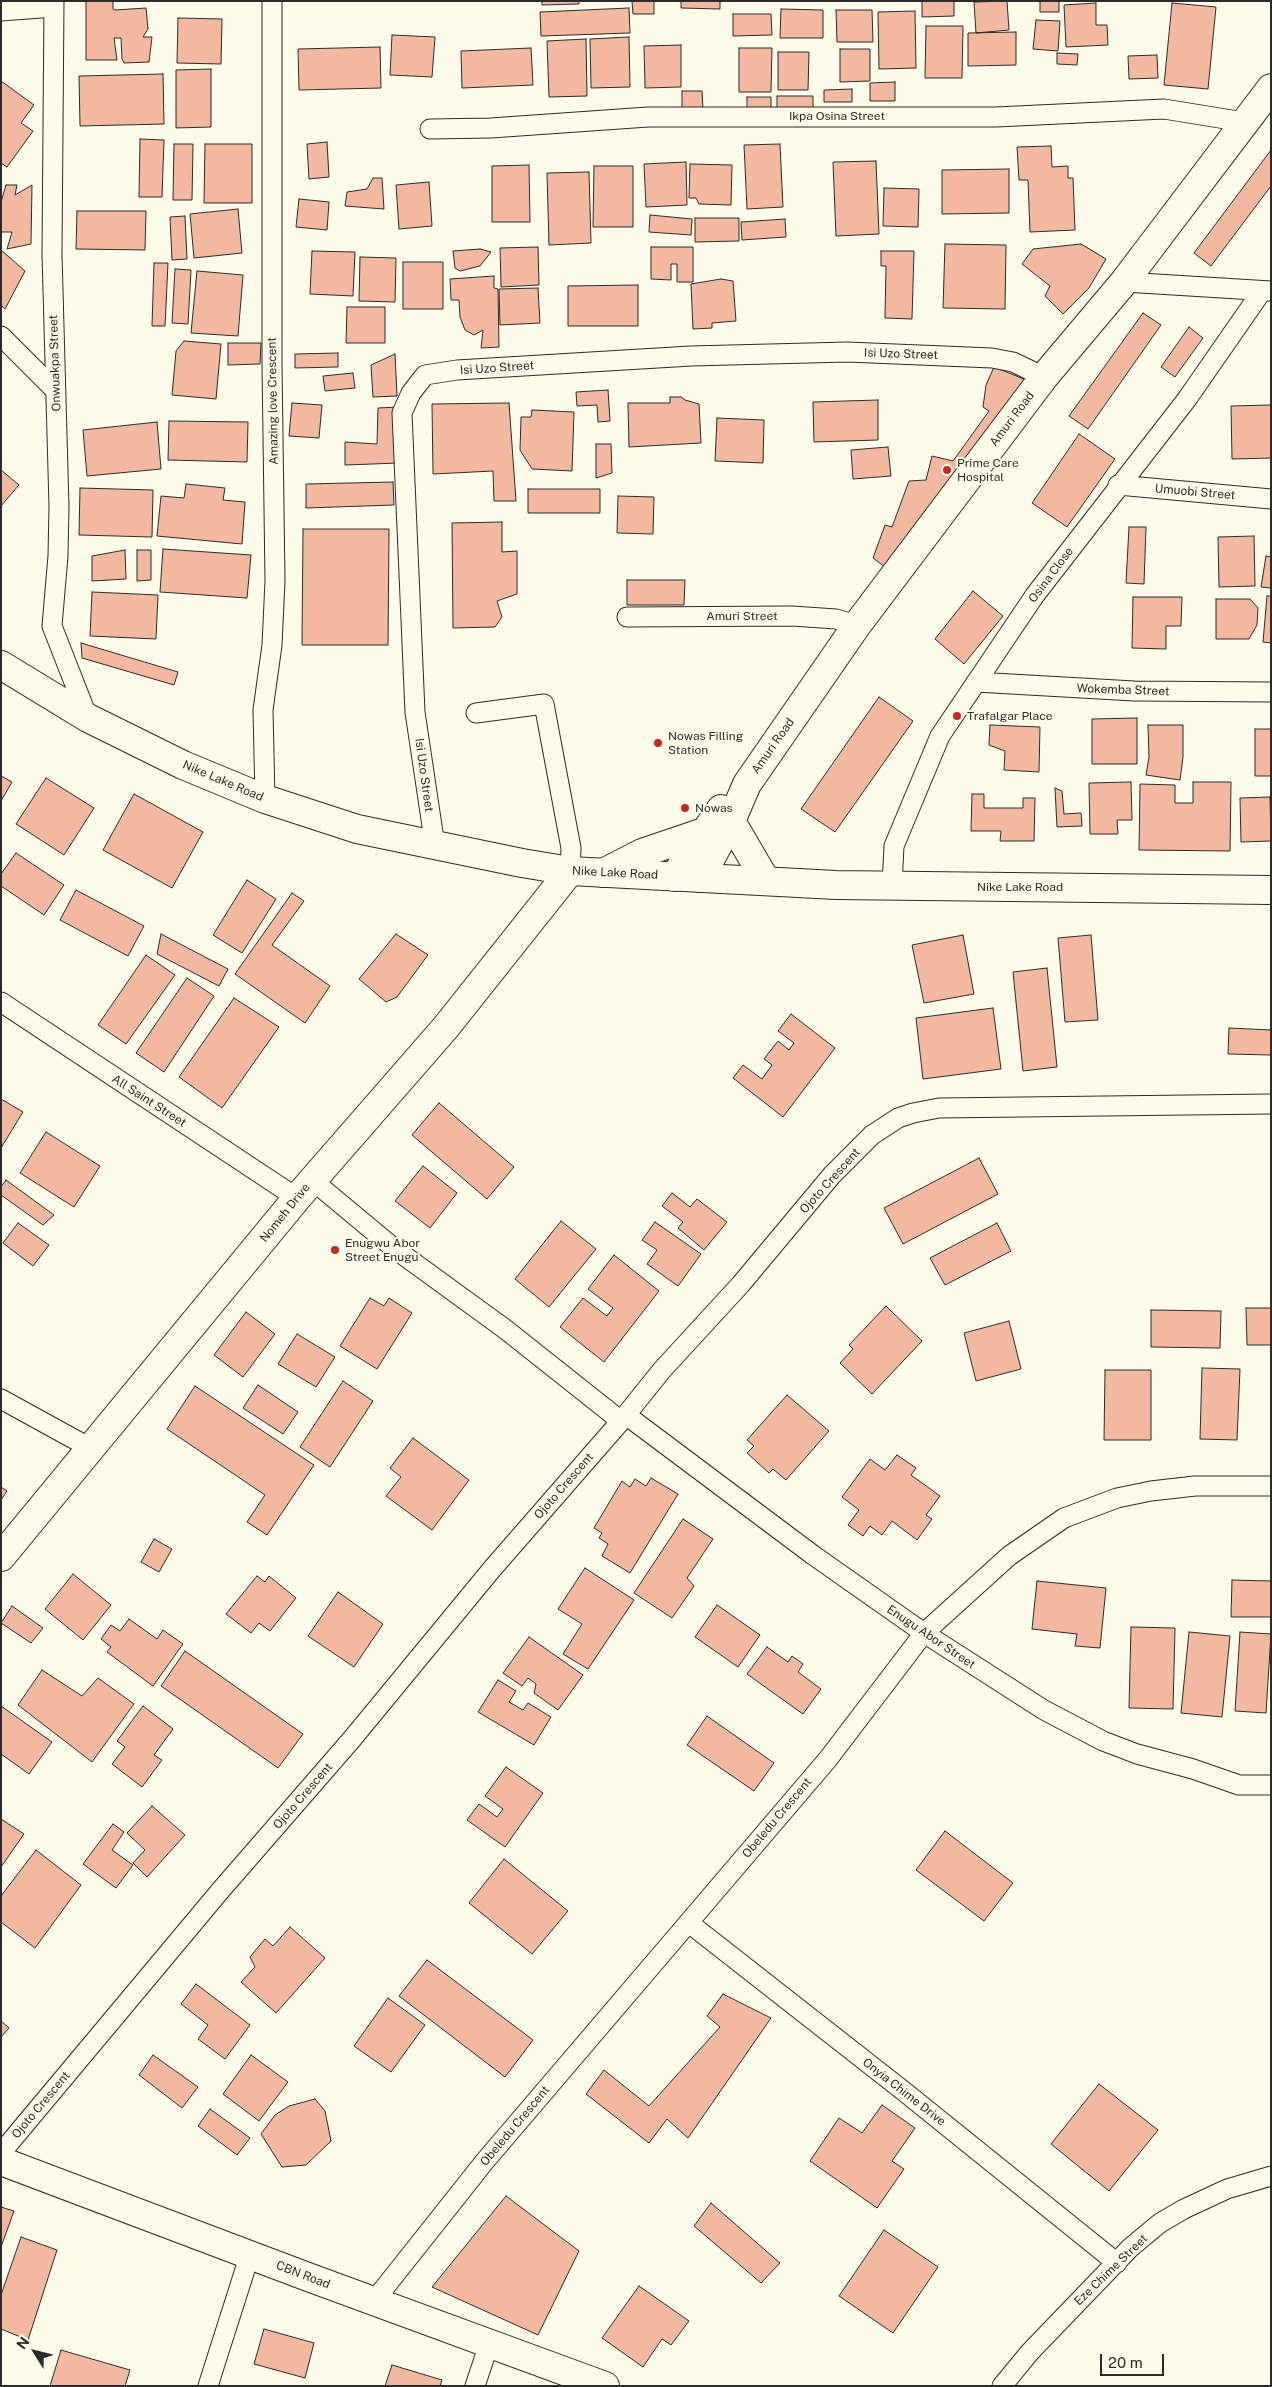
<!DOCTYPE html>
<style>
body{margin:0}
#map{position:relative;width:1272px;height:2387px;overflow:hidden;background:#fdfbea;font-family:"Public Sans",sans-serif}
canvas{display:block}
.frame{position:absolute;inset:0;border:2px solid #2b2b2b;pointer-events:none}
.north{position:absolute;left:10px;top:2327px;width:50px;height:50px;-webkit-text-stroke:4px #fdfbea;paint-order:stroke;rotate:306deg;font-size:14px;font-weight:700;line-height:20px;text-align:center;color:#2b2b2b}
.north::after{content:'';display:block;margin:auto;width:18px;height:22px;background:#2b2b2b;clip-path:polygon(50% 0,100% 100%,50% 72%,0 100%)}
.scale{position:absolute;left:1100px;top:2354px;width:64px;height:22px;box-sizing:border-box;border:2px solid #2b2b2b;border-top:0;padding-left:6px;font-size:15px;line-height:18px;white-space:nowrap;color:#2b2b2b;-webkit-text-stroke:4px #fdfbea;paint-order:stroke}
</style>
<div id="map">
<canvas width="1272" height="2387"></canvas>
<div class="frame"></div>
<div class="north">N</div>
<div class="scale">20 m</div>
</div>
<script>
const ctx = document.querySelector('canvas').getContext('2d');
ctx.lineJoin = 'round';
function paint(path, color) {
  ctx.fillStyle = color;
  ctx.fill(path, 'evenodd');
}
function shape(rows) {
  const path = new Path2D();
  for (const r of rows) {
    path.moveTo(r[0], r[1]);
    for (let i = 2; i < r.length; i += 2) path.lineTo(r[i], r[i + 1]);
  }
  return path;
}
function stroke(path, color, width, dash) {
  ctx.strokeStyle = color;
  ctx.lineWidth = width;
  ctx.lineCap = dash ? 'butt' : 'round';
  ctx.setLineDash(dash || []);
  ctx.stroke(path);
}
function label(font, color, halo, rows, align = 'center') {
  ctx.font = font + ' "Public Sans",sans-serif';
  ctx.lineWidth = 4;
  ctx.setLineDash([]);
  ctx.textBaseline = 'middle';
  ctx.strokeStyle = halo;
  ctx.fillStyle = color;
  for (const [text, x, y, turn = 0] of rows) {
    ctx.save();
    ctx.translate(x, y);
    ctx.rotate((+turn || 0) * Math.PI / 180);
    ctx.textAlign = isNaN(turn) ? turn : align;
    if (halo) ctx.strokeText(text, 0, 0);
    ctx.fillText(text, 0, 0);
    ctx.restore();
  }
}
const building = shape([
 [86,1,113,1,113,9,115,10,146,8,148,29,143,37,152,37,149,62,124,63,122,59,121,38,114,38,117,60,86,60,86,1],
 [542,1,579,1,579,4,542,5,542,1],
 [632,1,654,1,654,14,633,14,632,1],
 [681,1,720,1,720,9,681,8,681,1],
 [922,1,954,1,954,16,922,17,922,1],
 [1007,1,1009,30,976,33,974,2,1007,1],
 [1040,1,1059,1,1059,12,1040,12,1040,1],
 [1096,3,1096,25,1107,25,1108,45,1066,47,1064,5,1096,3],
 [1172,3,1216,7,1208,89,1164,85,1172,3],
 [629,8,630,33,541,36,540,12,629,8],
 [781,9,823,10,823,38,780,38,781,9],
 [836,10,872,10,873,42,837,42,836,10],
 [915,11,916,68,879,69,878,12,915,11],
 [733,14,771,14,772,35,733,36,733,14],
 [178,18,222,19,221,64,177,63,178,18],
 [1036,20,1060,21,1058,51,1033,49,1036,20],
 [926,26,963,26,962,78,925,78,926,26],
 [1016,32,1016,65,968,66,968,33,1016,32],
 [392,35,435,37,432,77,390,75,392,35],
 [629,37,630,87,591,88,590,39,629,37],
 [586,39,587,96,549,97,547,41,586,39],
 [681,45,681,87,645,88,644,46,681,45],
 [380,47,381,88,299,90,298,49,380,47],
 [531,48,533,85,462,88,461,51,531,48],
 [739,48,772,48,771,92,739,92,739,48],
 [840,49,870,49,870,81,840,82,840,49],
 [778,52,809,52,808,90,778,90,778,52],
 [1057,53,1078,54,1077,65,1057,64,1057,53],
 [1157,55,1158,78,1129,79,1128,56,1157,55],
 [211,69,211,127,176,128,176,70,211,69],
 [163,74,164,124,80,126,79,76,163,74],
 [1,81,34,105,21,123,33,131,7,167,1,163,1,81],
 [895,82,895,101,870,101,870,83,895,82],
 [852,89,852,102,824,102,824,90,852,89],
 [682,91,702,91,703,110,682,110,682,91],
 [777,96,813,96,813,109,777,110,777,96],
 [747,97,771,97,771,111,747,111,747,97],
 [140,139,164,140,162,197,139,197,140,139],
 [327,142,329,177,309,179,307,144,327,142],
 [174,144,193,144,192,200,173,200,174,144],
 [205,144,252,144,252,203,204,203,205,144],
 [780,144,783,207,747,209,744,145,780,144],
 [1051,146,1052,167,1068,166,1068,178,1073,178,1075,230,1030,232,1028,180,1019,180,1017,147,1051,146],
 [1271,150,1271,186,1211,266,1194,253,1271,150],
 [876,161,879,234,836,236,833,162,876,161],
 [686,162,687,205,646,207,644,164,686,162],
 [690,164,732,165,731,205,699,204,696,198,689,198,690,164],
 [529,165,530,222,492,222,492,166,529,165],
 [594,166,633,166,633,227,593,227,594,166],
 [1009,169,1009,213,942,214,942,170,1009,169],
 [589,172,591,243,549,245,547,173,589,172],
 [373,178,382,178,384,209,345,206,347,192,367,189,373,178],
 [429,182,432,226,399,229,396,185,429,182],
 [6,185,17,185,15,195,32,185,31,244,7,249,12,232,1,232,1,202,6,185],
 [884,188,919,189,918,227,883,226,884,188],
 [299,199,329,202,327,230,296,227,299,199],
 [238,209,242,253,194,258,190,214,238,209],
 [77,211,146,211,145,250,76,249,77,211],
 [650,215,692,219,691,235,649,232,650,215],
 [185,216,187,259,172,260,170,217,185,216],
 [695,218,739,218,739,241,695,242,695,218],
 [785,219,786,237,742,240,741,222,785,219],
 [945,244,1006,245,1005,309,943,308,945,244],
 [1081,244,1106,259,1089,288,1063,314,1045,296,1050,286,1022,264,1033,249,1081,244],
 [538,247,539,285,501,287,500,248,538,247],
 [651,247,693,247,693,282,677,282,677,264,671,264,671,280,651,279,651,247],
 [480,249,491,252,480,266,460,271,455,268,453,251,480,249],
 [1,250,25,271,5,309,1,305,1,250],
 [312,251,355,252,353,296,310,294,312,251],
 [881,251,914,251,912,319,885,318,886,266,881,266,881,251],
 [360,257,396,258,395,302,359,301,360,257],
 [403,262,443,262,443,309,403,309,403,262],
 [154,263,168,263,165,326,152,326,154,263],
 [175,269,191,270,188,324,172,323,175,269],
 [197,271,243,275,238,336,191,333,197,271],
 [494,276,494,288,498,289,499,347,481,348,483,330,474,335,465,330,460,317,459,300,451,300,450,279,494,276],
 [721,279,733,281,736,321,712,323,712,328,693,329,691,284,721,279],
 [638,285,638,326,568,326,568,286,638,285],
 [538,288,540,323,500,325,499,289,538,288],
 [347,307,385,307,385,343,346,343,347,307],
 [1143,313,1161,325,1088,429,1069,416,1143,313],
 [1189,327,1203,338,1175,377,1161,367,1189,327],
 [184,341,221,344,216,399,172,395,176,351,184,341],
 [228,343,261,343,260,364,228,365,228,343],
 [338,353,338,367,295,368,295,354,338,353],
 [395,354,397,396,373,397,371,365,395,354],
 [994,367,1034,383,889,570,873,558,885,525,892,527,909,481,926,480,932,456,953,461,989,411,983,407,986,385,994,367],
 [353,373,355,388,325,391,323,376,353,373],
 [608,390,610,421,598,422,597,405,577,406,576,392,608,390],
 [670,397,681,397,685,400,699,404,701,443,629,447,628,403,670,403,670,397],
 [878,400,878,440,814,442,813,402,878,400],
 [292,403,322,405,319,438,289,436,292,403],
 [509,403,516,501,494,501,493,471,433,474,432,404,509,403],
 [1271,405,1271,458,1232,459,1231,406,1271,405],
 [398,407,399,463,345,465,345,442,377,444,378,408,398,407],
 [532,410,574,412,572,471,532,469,520,450,521,417,531,417,532,410],
 [717,418,764,420,763,463,715,461,717,418],
 [169,421,248,422,247,462,168,460,169,421],
 [157,422,161,469,87,476,83,430,157,422],
 [1079,434,1115,459,1067,527,1032,503,1079,434],
 [596,444,611,444,612,473,596,478,596,444],
 [888,447,891,476,853,479,851,450,888,447],
 [1,470,19,485,1,506,1,470],
 [393,482,394,505,306,508,306,484,393,482],
 [186,484,225,488,223,500,245,502,242,544,157,536,161,496,184,498,186,484],
 [80,488,153,490,152,537,79,535,80,488],
 [528,489,600,489,600,513,528,513,528,489],
 [618,496,654,497,653,534,617,533,618,496],
 [502,522,502,552,517,551,517,594,497,601,502,617,495,627,453,628,452,523,502,522],
 [1129,527,1146,527,1144,584,1126,583,1129,527],
 [303,529,389,529,388,645,302,645,303,529],
 [1254,536,1255,586,1219,587,1218,537,1254,536],
 [163,549,251,555,247,598,160,592,163,549],
 [125,550,126,579,92,581,92,556,125,550],
 [137,550,151,550,151,580,137,581,137,550],
 [1266,556,1271,557,1271,588,1261,587,1266,556],
 [627,580,685,580,684,605,627,605,627,580],
 [973,591,1003,616,964,664,935,639,973,591],
 [92,592,158,595,156,639,90,636,92,592],
 [1267,596,1271,596,1271,643,1263,642,1267,596],
 [1133,597,1182,597,1181,626,1166,626,1166,649,1132,648,1133,597],
 [1216,599,1250,599,1258,608,1257,625,1249,639,1216,639,1216,599],
 [81,643,178,672,174,685,82,658,81,643],
 [879,697,913,721,835,832,801,809,879,697],
 [1137,718,1137,764,1092,764,1092,719,1137,718],
 [990,725,1040,727,1039,772,1004,770,1005,751,989,745,990,725],
 [1148,725,1183,725,1183,757,1180,780,1146,775,1149,757,1148,725],
 [1255,729,1271,729,1271,776,1255,776,1255,729],
 [1,776,12,782,1,801,1,776],
 [46,778,94,808,64,855,16,824,46,778],
 [1131,782,1132,820,1117,820,1118,834,1090,834,1089,783,1131,782],
 [1193,782,1231,782,1230,851,1139,850,1140,784,1175,785,1175,803,1193,803,1193,782],
 [1055,788,1062,791,1064,814,1081,813,1082,826,1057,827,1055,788],
 [134,794,203,832,172,888,103,850,134,794],
 [972,794,984,794,984,808,1023,808,1023,798,1035,798,1034,841,1000,841,1001,831,971,831,972,794],
 [1270,797,1271,841,1241,842,1240,798,1270,797],
 [16,853,64,885,44,915,1,886,1,874,16,853],
 [247,880,276,899,242,953,213,935,247,880],
 [76,890,144,926,128,956,60,920,76,890],
 [292,893,304,901,272,945,330,986,305,1023,235,974,292,893],
 [161,934,228,969,219,986,157,954,161,934],
 [396,934,428,955,397,997,386,1002,359,979,396,934],
 [963,935,974,994,924,1003,912,945,963,935],
 [1091,935,1098,1020,1065,1022,1058,938,1091,935],
 [146,955,175,975,126,1044,98,1025,146,955],
 [1047,968,1057,1067,1023,1071,1013,972,1047,968],
 [187,978,214,996,164,1072,136,1053,187,978],
 [234,998,279,1027,222,1108,179,1077,234,998],
 [993,1008,1001,1069,923,1079,916,1018,993,1008],
 [791,1014,835,1048,783,1117,733,1078,743,1065,762,1079,772,1065,764,1059,778,1041,789,1050,794,1043,778,1031,791,1014],
 [1229,1028,1271,1030,1271,1055,1228,1054,1229,1028],
 [1,1099,23,1112,1,1148,1,1099],
 [439,1103,514,1167,487,1199,412,1135,439,1103],
 [46,1132,100,1166,74,1207,20,1173,46,1132],
 [979,1158,998,1194,903,1244,884,1208,979,1158],
 [423,1166,457,1193,430,1228,395,1201,423,1166],
 [6,1180,54,1215,43,1225,1,1195,1,1187,6,1180],
 [672,1193,690,1207,697,1199,727,1222,704,1250,678,1228,683,1222,662,1206,672,1193],
 [561,1221,596,1249,549,1307,515,1279,561,1221],
 [655,1222,701,1254,678,1286,647,1264,657,1250,642,1240,655,1222],
 [18,1223,49,1245,33,1266,3,1243,18,1223],
 [997,1223,1011,1251,945,1285,930,1258,997,1223],
 [614,1255,659,1291,604,1362,560,1327,583,1298,607,1316,613,1308,588,1289,614,1255],
 [370,1298,384,1306,389,1298,412,1313,377,1369,340,1346,370,1298],
 [886,1306,922,1341,872,1394,840,1363,853,1349,849,1345,886,1306],
 [1246,1308,1271,1308,1271,1345,1247,1345,1246,1308],
 [1151,1310,1221,1311,1220,1348,1151,1347,1151,1310],
 [246,1312,275,1334,243,1377,214,1355,246,1312],
 [1009,1321,1021,1369,976,1381,964,1333,1009,1321],
 [297,1334,335,1357,316,1387,278,1364,297,1334],
 [1202,1368,1240,1369,1237,1440,1200,1439,1202,1368],
 [1105,1370,1151,1370,1151,1440,1104,1440,1105,1370],
 [343,1381,373,1401,330,1467,300,1447,343,1381],
 [258,1385,298,1412,283,1434,243,1408,258,1385],
 [195,1386,314,1465,267,1535,247,1522,265,1495,167,1429,195,1386],
 [787,1395,829,1431,786,1480,773,1469,769,1473,747,1453,754,1446,747,1440,787,1395],
 [413,1438,469,1480,432,1530,386,1496,401,1477,390,1468,413,1438],
 [897,1455,916,1468,911,1475,940,1496,926,1515,932,1519,917,1540,892,1521,882,1535,870,1526,863,1536,848,1525,859,1510,842,1497,870,1459,885,1470,897,1455],
 [651,1478,678,1494,630,1573,602,1556,608,1544,599,1538,602,1533,594,1528,622,1481,630,1487,635,1479,646,1486,651,1478],
 [1,1487,7,1491,1,1500,1,1487],
 [683,1519,713,1539,687,1578,694,1586,672,1618,634,1593,683,1519],
 [154,1539,172,1549,159,1572,141,1562,154,1539],
 [585,1568,634,1600,588,1669,563,1654,582,1624,558,1609,585,1568],
 [73,1574,111,1605,83,1640,45,1609,73,1574],
 [257,1576,265,1582,269,1576,296,1598,270,1631,259,1623,251,1633,226,1614,257,1576],
 [1232,1580,1271,1581,1271,1617,1231,1617,1232,1580],
 [1037,1581,1106,1588,1100,1648,1075,1646,1077,1634,1032,1629,1037,1581],
 [338,1592,383,1624,354,1667,308,1636,338,1592],
 [717,1605,760,1635,738,1667,695,1637,717,1605],
 [12,1606,43,1628,31,1643,1,1623,12,1606],
 [129,1619,157,1639,163,1630,183,1644,153,1686,107,1652,111,1647,101,1639,111,1625,120,1631,129,1619],
 [1131,1627,1175,1628,1173,1709,1129,1708,1131,1627],
 [1189,1632,1230,1636,1222,1717,1181,1713,1189,1632],
 [1240,1632,1271,1634,1266,1713,1235,1711,1240,1632],
 [529,1637,583,1675,558,1710,534,1693,536,1684,528,1678,522,1686,503,1673,529,1637],
 [767,1647,788,1662,792,1656,803,1664,798,1672,821,1689,803,1714,747,1674,767,1647],
 [185,1651,303,1734,278,1768,161,1686,185,1651],
 [42,1670,82,1696,98,1678,134,1704,92,1762,18,1705,42,1670],
 [498,1680,516,1691,509,1702,523,1710,528,1703,551,1717,534,1745,478,1712,498,1680],
 [1,1706,52,1742,29,1774,1,1754,1,1706],
 [143,1706,173,1729,154,1755,162,1760,142,1787,112,1764,125,1747,117,1741,143,1706],
 [707,1716,774,1763,754,1791,687,1745,707,1716],
 [506,1767,543,1793,505,1847,467,1820,479,1804,497,1817,503,1809,485,1796,506,1767],
 [152,1806,185,1835,147,1877,133,1863,145,1850,127,1833,152,1806],
 [1,1819,24,1834,1,1867,1,1819],
 [113,1824,124,1832,112,1850,133,1865,116,1888,83,1864,113,1824],
 [945,1831,1013,1883,984,1921,916,1870,945,1831],
 [36,1850,81,1885,35,1948,1,1922,1,1896,36,1850],
 [504,1859,568,1911,532,1954,469,1903,504,1859],
 [290,1927,325,1958,276,2013,241,1982,255,1967,250,1957,265,1939,273,1946,290,1927],
 [427,1960,533,2040,505,2077,399,1996,427,1960],
 [196,1984,250,2025,225,2059,198,2039,208,2025,181,2004,196,1984],
 [723,1994,771,2018,688,2138,667,2119,649,2143,586,2094,604,2070,649,2106,720,2027,707,2016,723,1994],
 [388,1998,425,2025,391,2072,354,2046,388,1998],
 [1,2021,9,2028,1,2037,1,2021],
 [153,2055,198,2087,182,2108,139,2075,153,2055],
 [251,2055,288,2082,259,2121,223,2094,251,2055],
 [1099,2084,1158,2130,1109,2191,1051,2144,1099,2084],
 [315,2099,325,2111,331,2141,306,2165,282,2167,261,2134,275,2115,289,2106,315,2099],
 [882,2105,915,2128,892,2161,904,2169,877,2208,810,2161,839,2118,862,2133,882,2105],
 [210,2109,250,2138,237,2155,198,2126,210,2109],
 [506,2196,579,2251,538,2335,432,2287,506,2196],
 [711,2203,780,2263,761,2283,694,2226,711,2203],
 [1,2207,14,2211,1,2247,1,2207],
 [884,2230,938,2267,893,2333,839,2296,884,2230],
 [21,2237,57,2250,28,2340,1,2329,1,2295,21,2237],
 [639,2286,689,2321,671,2345,662,2339,643,2367,602,2338,639,2286],
 [264,2329,314,2343,305,2378,254,2364,264,2329],
 [61,2350,130,2370,125,2386,50,2386,61,2350],
 [392,2365,442,2380,440,2386,385,2386,392,2365]
]);
paint(building, '#f2b8a0');
stroke(building, '#2b2b2b', 1);
const minor = shape([
 [54,1,52,254,59,507,58,556,52,626,88,718],
 [1,11,54,7],
 [430,129,491,128,648,117,996,117,1164,109,1244,122],
 [1124,282,1271,291],
 [1,336,56,391],
 [1118,485,1271,499],
 [627,617,792,616,836,619,857,625],
 [976,682,1134,691,1271,692],
 [476,713,544,704,571,848,570,871],
 [265,799,263,710,272,645,275,581,272,364,272,1],
 [435,846,415,712,402,413,411,393,425,375,457,370,691,356,847,352,992,358,1013,362,1044,377],
 [892,886,894,846,940,736,1035,595,1187,399,1262,291],
 [1,1002,297,1198],
 [312,1180,395,1249,505,1329,621,1421],
 [1,1399,92,1449],
 [626,1415,813,1555,924,1633,1044,1710,1103,1741,1137,1754,1193,1769,1239,1785,1271,1785],
 [689,1923,901,2089,1117,2263],
 [1,2153,220,1891,352,1739,492,1569,621,1421,662,1370,741,1284,832,1175,872,1135,898,1118,913,1113,939,1108,1271,1104],
 [374,2301,485,2161,828,1759,924,1633,1009,1556,1064,1518,1117,1498,1151,1491,1195,1486,1271,1486],
 [208,2386,250,2254],
 [475,2386,489,2344],
 [1002,2386,1030,2352,1130,2248,1160,2223,1184,2209,1227,2189,1271,2176]
]);
const secondary = shape([
 [731,821,766,881],
 [603,873,642,853,704,832],
 [674,877,721,809],
 [700,878,731,821,747,784,857,625,1044,377,1124,282,1271,88],
 [1,1557,297,1198,446,1027,570,871],
 [1,2161,308,2277,605,2386]
]);
const primary = shape([
 [1,665,88,718,183,765,265,799,357,829,522,863,570,871,836,885,1271,890]
]);
stroke(minor, '#2b2b2b', 21);
stroke(secondary, '#2b2b2b', 30);
stroke(primary, '#2b2b2b', 30);
stroke(minor, '#fdfbea', 19);
stroke(secondary, '#fdfbea', 28);
stroke(primary, '#fdfbea', 28);
for (const [x, y, r, color] of [
 [947,470,5,"#c62828"],
 [957,716,5,"#c62828"],
 [658,743,5,"#c62828"],
 [685,808,5,"#c62828"],
 [335,1250,5,"#c62828"]
]) {
  const dot = new Path2D();
  dot.arc(x, y, r, 0, 2 * Math.PI);
  ctx.fillStyle = color;
  ctx.fill(dot);
  stroke(dot, '#fdfbea', 2);
}
label('12px', '#2b2b2b', '#fdfbea', [
 ["Ikpa Osina Street",837,116],
 ["Isi Uzo Street",901,354,2],
 ["Onwuakpa Street",55,363,-92],
 ["Isi Uzo Street",497,368,-4],
 ["Amazing love Crescent",273,401,-91],
 ["Amuri Road",1012,419,-53],
 ["Umuobi Street",1195,492,5],
 ["Osina Close",1051,575,-53],
 ["Amuri Street",742,616],
 ["Wokemba Street",1123,690,2],
 ["Amuri Road",773,746,-55],
 ["Isi Uzo Street",424,775,82],
 ["Nike Lake Road",223,781,23],
 ["Nike Lake Road",615,873,3],
 ["Nike Lake Road",1020,887],
 ["All Saint Street",149,1101,33],
 ["Ojoto Crescent",830,1181,-48],
 ["Nomeh Drive",285,1213,-51],
 ["Ojoto Crescent",564,1486,-49],
 ["Enugu Abor Street",931,1637,34],
 ["Ojoto Crescent",303,1796,-49],
 ["Obeledu Crescent",777,1818,-50],
 ["Onyia Chime Drive",904,2092,38],
 ["Ojoto Crescent",41,2105,-50],
 ["Obeledu Crescent",515,2126,-50],
 ["Eze Chime Street",1111,2270,-44],
 ["CBN Road",303,2275,21]
]);
label('12px', '#2b2b2b', '#fdfbea', [
 ["Prime Care",957,463],
 ["Hospital",957,477],
 ["Trafalgar Place",967,716],
 ["Nowas Filling",668,736],
 ["Station",668,750],
 ["Nowas",695,808],
 ["Enugwu Abor",345,1243],
 ["Street Enugu",345,1257]
], 'left');
</script>
